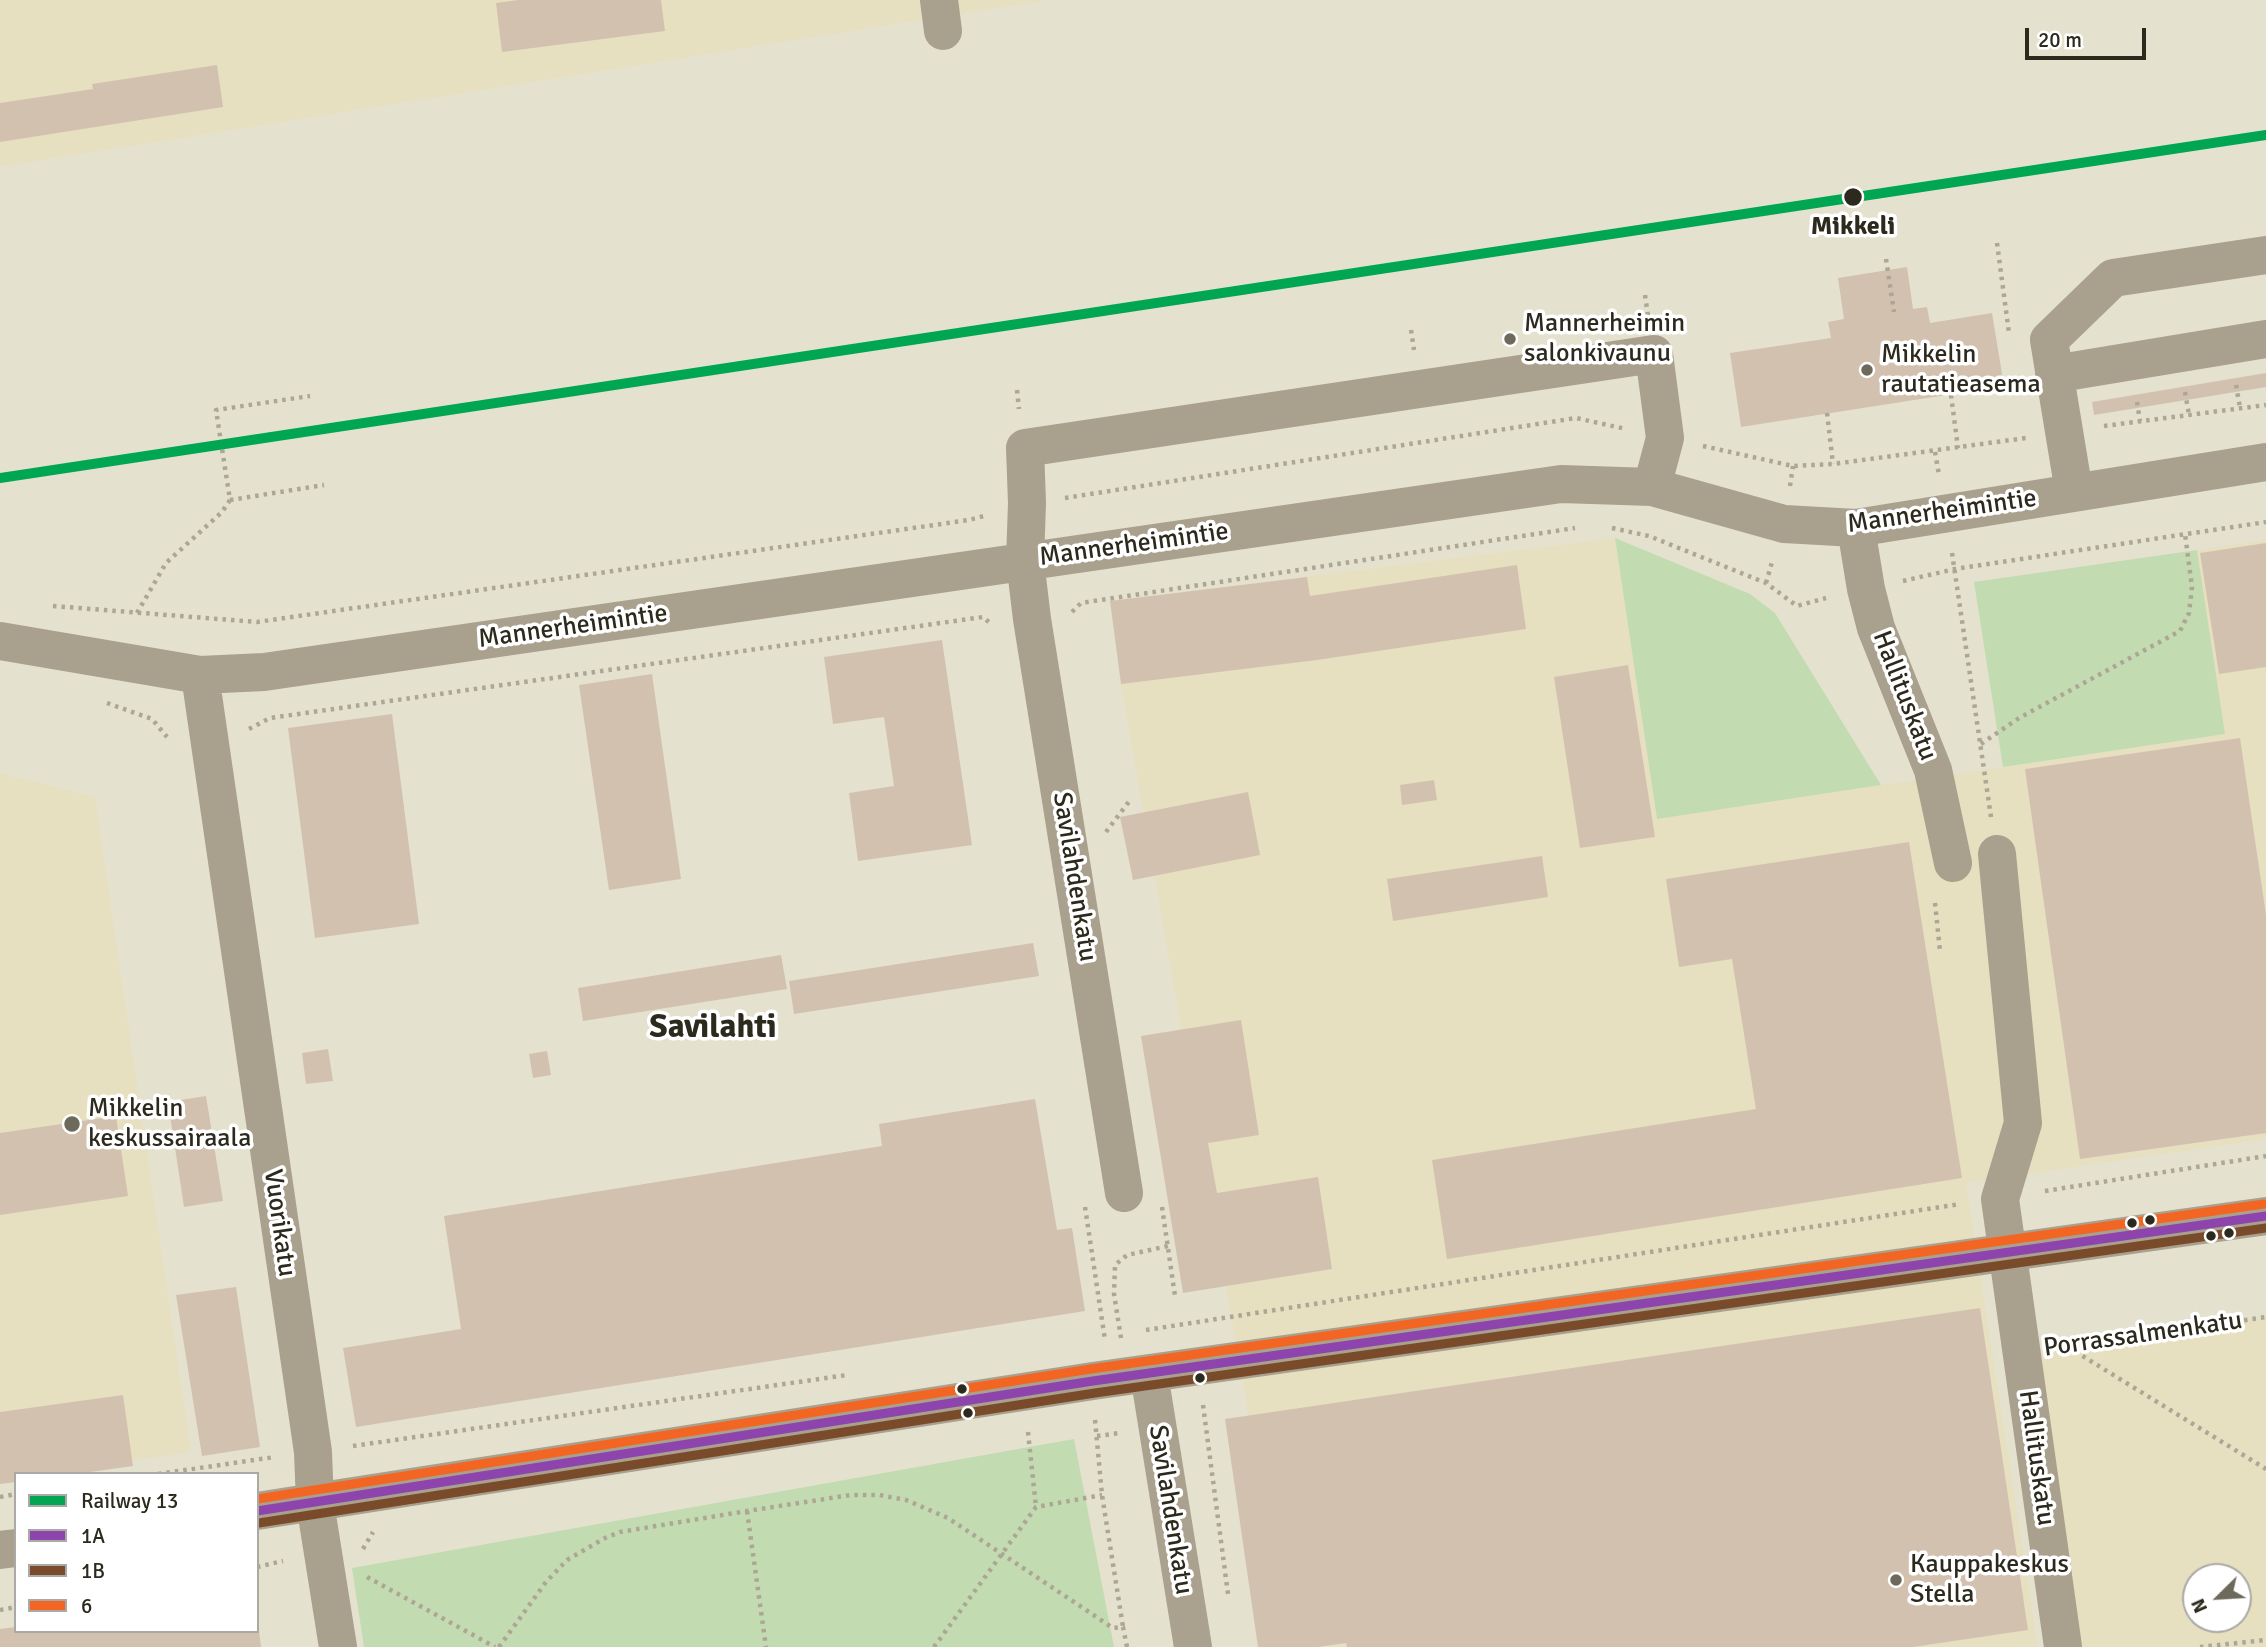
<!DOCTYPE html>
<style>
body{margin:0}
#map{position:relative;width:2266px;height:1647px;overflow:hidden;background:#e5e1cf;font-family:Signika,sans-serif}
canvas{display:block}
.legend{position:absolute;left:14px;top:1472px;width:245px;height:161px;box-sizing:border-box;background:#fff;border:2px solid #aba9a5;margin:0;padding:9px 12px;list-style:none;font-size:21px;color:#2c291d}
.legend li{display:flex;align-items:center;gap:14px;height:35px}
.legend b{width:35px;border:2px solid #aba9a5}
.north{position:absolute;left:2182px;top:1563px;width:70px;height:70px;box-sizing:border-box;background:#fff;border:2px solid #aba9a5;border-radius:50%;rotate:246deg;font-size:19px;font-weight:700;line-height:28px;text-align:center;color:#2c291d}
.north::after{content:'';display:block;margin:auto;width:24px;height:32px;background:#6d695b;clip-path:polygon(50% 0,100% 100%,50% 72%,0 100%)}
.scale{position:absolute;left:2025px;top:28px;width:121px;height:32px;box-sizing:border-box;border:4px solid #2c291d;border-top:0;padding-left:9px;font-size:21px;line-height:24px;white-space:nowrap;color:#2c291d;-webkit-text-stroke:5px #fff;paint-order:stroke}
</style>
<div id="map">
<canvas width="2266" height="1647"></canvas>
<ul class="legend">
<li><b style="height:9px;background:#00a651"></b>Railway 13</li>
<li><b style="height:9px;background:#8e44ad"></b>1A</li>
<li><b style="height:9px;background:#7a4b2a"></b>1B</li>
<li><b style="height:9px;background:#f26522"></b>6</li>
</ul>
<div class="north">N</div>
<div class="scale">20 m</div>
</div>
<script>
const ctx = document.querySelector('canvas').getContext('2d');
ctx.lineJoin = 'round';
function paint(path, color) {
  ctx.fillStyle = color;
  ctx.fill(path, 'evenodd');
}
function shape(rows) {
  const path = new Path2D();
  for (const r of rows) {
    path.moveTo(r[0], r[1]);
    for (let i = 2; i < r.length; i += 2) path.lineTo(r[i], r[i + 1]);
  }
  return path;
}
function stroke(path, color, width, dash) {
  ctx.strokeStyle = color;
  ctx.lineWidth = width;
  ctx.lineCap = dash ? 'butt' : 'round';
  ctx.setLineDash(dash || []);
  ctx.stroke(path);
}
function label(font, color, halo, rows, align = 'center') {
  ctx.font = font + ' Signika,sans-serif';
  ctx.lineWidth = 7;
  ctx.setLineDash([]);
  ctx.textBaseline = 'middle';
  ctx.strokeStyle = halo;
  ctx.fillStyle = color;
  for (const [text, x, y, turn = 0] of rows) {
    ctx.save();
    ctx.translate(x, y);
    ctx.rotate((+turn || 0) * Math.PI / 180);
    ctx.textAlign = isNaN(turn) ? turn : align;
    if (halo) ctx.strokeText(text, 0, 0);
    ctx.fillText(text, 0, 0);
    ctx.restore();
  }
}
paint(shape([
 [0,0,1047,0,0,167],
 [1615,538,1657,819,2224,734,2197,550,2266,540,2266,1139,1966,1183,2038,1647,1289,1647,1121,684,1110,601],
 [0,773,95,797,191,1452,43,1474,16,1474,0,1480],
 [2266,1317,2266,1647,2063,1647,2020,1353],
 [2196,1577,2238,1577,2238,1619,2196,1619]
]), '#e6e0c1');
paint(shape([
 [1615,538,1750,594,1775,613,1881,785,1657,819],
 [2197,550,2225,734,2003,767,1974,582],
 [1074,1439,1114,1647,364,1647,352,1568]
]), '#c3dbb1');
paint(shape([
 [518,0,661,0,665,31,502,52,496,3],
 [217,65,223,107,0,142,0,103,93,89,92,84],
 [1907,267,1913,309,1927,307,1930,323,1992,313,2004,386,1741,427,1730,353,1831,338,1828,322,1844,319,1838,278],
 [2266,373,2266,387,2094,415,2092,402],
 [2266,543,2266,667,2219,674,2200,553],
 [1517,565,1526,629,1317,660,1121,684,1110,601,1307,577,1310,596],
 [942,640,972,845,858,861,849,793,894,786,884,717,833,724,824,657],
 [1628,665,1655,837,1580,848,1554,677],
 [652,674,681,879,609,890,579,685],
 [392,714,419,924,315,938,288,728],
 [2240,738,2266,915,2266,1133,2080,1159,2025,769],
 [1434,780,1437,800,1402,805,1400,785],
 [1248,792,1260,855,1133,880,1120,817],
 [1909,842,1962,1178,1447,1259,1432,1160,1756,1109,1732,959,1679,967,1666,879],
 [1542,856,1548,897,1393,921,1387,879],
 [1033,943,1039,976,794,1014,789,981],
 [781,955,787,989,583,1021,578,988],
 [1241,1020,1259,1135,1208,1143,1217,1193,1318,1177,1332,1269,1183,1293,1141,1036],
 [328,1049,333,1081,306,1084,302,1053],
 [547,1051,551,1075,533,1078,529,1054],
 [206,1096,223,1201,184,1207,168,1102],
 [1035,1099,1057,1230,1072,1228,1085,1311,356,1427,343,1348,461,1329,444,1216,882,1146,879,1124],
 [116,1116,128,1196,0,1215,0,1133],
 [236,1287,260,1447,202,1456,176,1295],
 [1980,1308,2028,1630,1913,1647,1347,1647,1346,1643,1318,1647,1258,1647,1225,1419],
 [123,1395,133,1466,76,1474,16,1474,16,1482,0,1484,0,1412],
 [16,1627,16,1631,259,1631,261,1647,0,1647,0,1629]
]), '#d3c1b0');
stroke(shape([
 [1997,243,2009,333],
 [1886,259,1894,312],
 [1645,295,1648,316],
 [1411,330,1414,350],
 [2236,385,2240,408],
 [1017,390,1019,409],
 [2185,392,2189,415],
 [1951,395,1958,448],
 [2137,402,2140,421],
 [1827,413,1833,464],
 [2104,426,2266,405],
 [1703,446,1793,466,1833,464,2026,438],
 [1935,452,1939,475],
 [1790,486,1793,466],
 [1065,498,1576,418,1626,429],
 [230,500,324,485],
 [1612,528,1649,536,1766,583,1797,606,1826,598],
 [1952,553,1991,817],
 [1903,581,1955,569,2266,522],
 [1766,583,1772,562],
 [53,606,257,622,969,520,988,515],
 [1072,612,1081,603,1575,528],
 [137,613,166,563,222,512,230,500,216,410,310,396],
 [107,703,152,719,167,737],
 [249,729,270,718,983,617,991,624],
 [1981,744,2019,718,2180,631,2189,613,2192,587,2185,534],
 [1106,832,1131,799],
 [1935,903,1940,951],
 [2045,1191,2266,1156],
 [1085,1207,1105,1340],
 [1162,1207,1175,1296],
 [1146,1330,1960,1204],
 [1121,1338,1114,1294,1115,1265,1127,1255,1168,1246],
 [2059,1347,2266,1317],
 [2068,1347,2266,1469],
 [1203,1405,1228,1594],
 [1095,1420,1102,1495,1123,1627],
 [1028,1432,1036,1507],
 [1097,1436,1120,1433],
 [353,1446,847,1375],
 [158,1474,275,1457],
 [0,1497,16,1494],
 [747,1511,766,1647],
 [363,1549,373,1532],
 [257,1567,283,1561],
 [367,1577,495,1647],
 [0,1610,16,1607],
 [499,1647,546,1582,567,1560,605,1538,620,1532,747,1511,851,1495,879,1495,906,1500,948,1518,1113,1628,1123,1627,1127,1647],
 [934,1647,1036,1507,1102,1495],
 [2200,1647,2266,1640]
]), '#aca695', 4.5, [3.5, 5]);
stroke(shape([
 [939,0,943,31],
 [2054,374,2266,339],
 [2074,492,2049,340,2113,278,2266,255],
 [1856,528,1866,589,1876,628,1933,770,1953,863],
 [0,641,200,675,264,672,1561,484,1652,487,1784,524,1856,528,2266,462],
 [200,675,313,1452,315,1503,338,1647],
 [1997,854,2023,1123,2000,1199,2063,1647],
 [1124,1193,1032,619,1025,561,1027,503,1025,448,1654,354,1665,438,1652,487],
 [257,1511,1093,1381,2266,1216],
 [0,1550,16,1548]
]), '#a9a08d', 38);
stroke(shape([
 [1149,1374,1193,1647]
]), '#aaa28f', 38);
stroke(shape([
 [257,1511,1093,1381,2266,1216]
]), '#8e44ad', 9);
stroke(shape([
 [259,1523,1095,1393,2266,1228]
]), '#7a4b2a', 9);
stroke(shape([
 [257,1499,1091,1369,2264,1204]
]), '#f26522', 9);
stroke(shape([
 [0,478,2266,135]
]), '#00a651', 10);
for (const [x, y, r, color] of [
 [1853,197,10,"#2c291d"],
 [1510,339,7,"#6d695b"],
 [1867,370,7,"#6d695b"],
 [72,1124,9,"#6d695b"],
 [2150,1220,6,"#2c291d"],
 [2132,1223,6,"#2c291d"],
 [2229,1233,6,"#2c291d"],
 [2211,1236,6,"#2c291d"],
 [1200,1378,6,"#2c291d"],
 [962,1389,6,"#2c291d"],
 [968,1413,6,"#2c291d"],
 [1896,1580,7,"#6d695b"]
]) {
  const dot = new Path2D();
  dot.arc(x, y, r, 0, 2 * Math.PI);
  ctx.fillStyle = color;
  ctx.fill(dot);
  stroke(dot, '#fff', 2.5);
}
label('bold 26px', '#2c291d', '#fff', [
 ["Mikkeli",1853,227]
]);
label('26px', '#2c291d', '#fff', [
 ["Mannerheimin",1524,324],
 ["salonkivaunu",1524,354],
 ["Mikkelin",1881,355],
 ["rautatieasema",1881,385],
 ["Mikkelin",88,1109],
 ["keskussairaala",88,1139],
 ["Kauppakeskus",1910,1565],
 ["Stella",1910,1595]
], 'left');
label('26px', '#2c291d', '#fff', [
 ["Mannerheimintie",1942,512,-8],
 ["Mannerheimintie",1134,545,-8],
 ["Mannerheimintie",573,627,-8],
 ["Hallituskatu",1904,696,69],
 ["Savilahdenkatu",1074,877,81],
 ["Vuorikatu",279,1223,82],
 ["Porrassalmenkatu",2143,1335,-8],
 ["Hallituskatu",2036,1458,82],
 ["Savilahdenkatu",1170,1510,81]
]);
label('bold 33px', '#2c291d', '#fff', [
 ["Savilahti",713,1028]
]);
</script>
